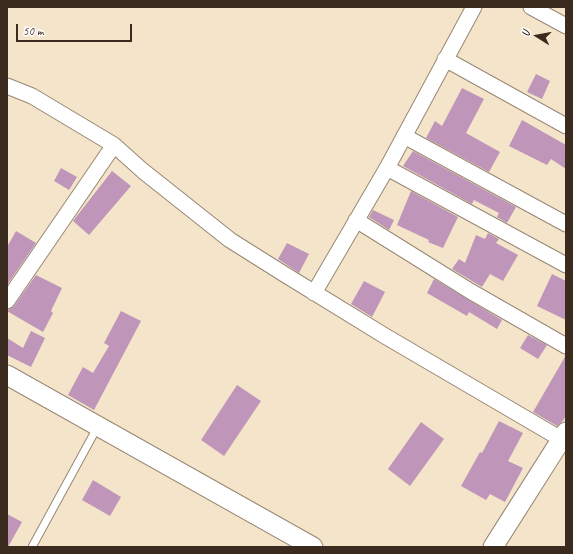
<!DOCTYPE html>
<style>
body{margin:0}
#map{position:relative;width:573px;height:554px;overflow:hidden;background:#f4e4ca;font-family:Caveat,sans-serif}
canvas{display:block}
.frame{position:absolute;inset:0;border:8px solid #3b2a1e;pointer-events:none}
.north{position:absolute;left:517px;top:16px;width:40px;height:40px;-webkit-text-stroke:3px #fff;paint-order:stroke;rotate:281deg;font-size:11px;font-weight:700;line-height:16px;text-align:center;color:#3b2a1e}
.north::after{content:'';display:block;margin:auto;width:14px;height:18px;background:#3b2a1e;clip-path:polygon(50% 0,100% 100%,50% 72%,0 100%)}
.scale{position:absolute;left:16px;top:24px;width:116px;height:18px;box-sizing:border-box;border:2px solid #3b2a1e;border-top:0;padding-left:5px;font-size:12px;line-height:14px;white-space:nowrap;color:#3b2a1e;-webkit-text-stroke:3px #fff;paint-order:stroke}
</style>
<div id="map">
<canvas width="573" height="554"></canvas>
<div class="frame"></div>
<div class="north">U</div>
<div class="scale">50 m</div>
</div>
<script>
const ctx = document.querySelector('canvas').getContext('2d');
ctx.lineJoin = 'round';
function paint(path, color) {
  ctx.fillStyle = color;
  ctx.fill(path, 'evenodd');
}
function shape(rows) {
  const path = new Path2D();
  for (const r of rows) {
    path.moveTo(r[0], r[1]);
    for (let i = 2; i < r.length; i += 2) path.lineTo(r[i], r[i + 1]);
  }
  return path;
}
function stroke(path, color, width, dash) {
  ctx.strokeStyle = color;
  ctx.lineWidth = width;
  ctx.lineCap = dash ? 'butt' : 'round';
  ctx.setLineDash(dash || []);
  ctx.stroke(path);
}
paint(shape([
 [536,74,550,81,542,99,527,92],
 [462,88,484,99,466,133,500,152,489,172,426,138,435,121,442,126],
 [522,120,566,145,566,169,551,159,547,165,509,146],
 [413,151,516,207,507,223,497,217,499,213,474,200,472,204,403,166],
 [61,168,77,177,69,190,54,181],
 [112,171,131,186,89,235,73,221],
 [411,191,458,217,443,248,428,242,429,240,397,225],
 [373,210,394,220,389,230,369,217],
 [16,231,36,243,7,285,7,247],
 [488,233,499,239,496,243,518,255,503,281,490,274,482,287,452,269,459,259,465,263,476,235,485,239],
 [287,243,309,254,299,273,278,259],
 [552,274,566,281,566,320,537,306],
 [36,275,62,288,51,311,53,313,43,332,7,311,14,306],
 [434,279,502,320,497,329,469,312,467,316,427,293],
 [364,281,385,292,372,317,351,304],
 [121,311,141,321,94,410,68,395,83,367,93,373,109,346,104,343],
 [31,331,45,338,31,367,7,355,7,338,23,348],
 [528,335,547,345,538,359,520,348],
 [566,355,566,416,562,422,557,426,533,412],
 [237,385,261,401,224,456,201,440],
 [499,421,523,433,508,461,523,468,505,502,490,494,486,500,461,486,480,452,482,453],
 [421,422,444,439,410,486,388,469],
 [93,480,121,497,110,516,82,500],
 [7,514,22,522,8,547,7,547]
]), '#bf96b9');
const service = shape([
 [32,547,98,426]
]);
const minor = shape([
 [531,7,566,26],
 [445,59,566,126],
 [7,86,32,96,114,145,143,171,230,240,284,274,385,336,561,439],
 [404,136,566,224],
 [387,168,566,265],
 [356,220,470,291,566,346],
 [314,293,387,168,474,7],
 [7,301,114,145]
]);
const tertiary = shape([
 [7,375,313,547],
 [493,547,566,432]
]);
stroke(service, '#988774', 9);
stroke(minor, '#988774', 17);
stroke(tertiary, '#988774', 21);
stroke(service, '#fff', 7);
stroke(minor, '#fff', 15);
stroke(tertiary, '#fff', 19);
</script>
